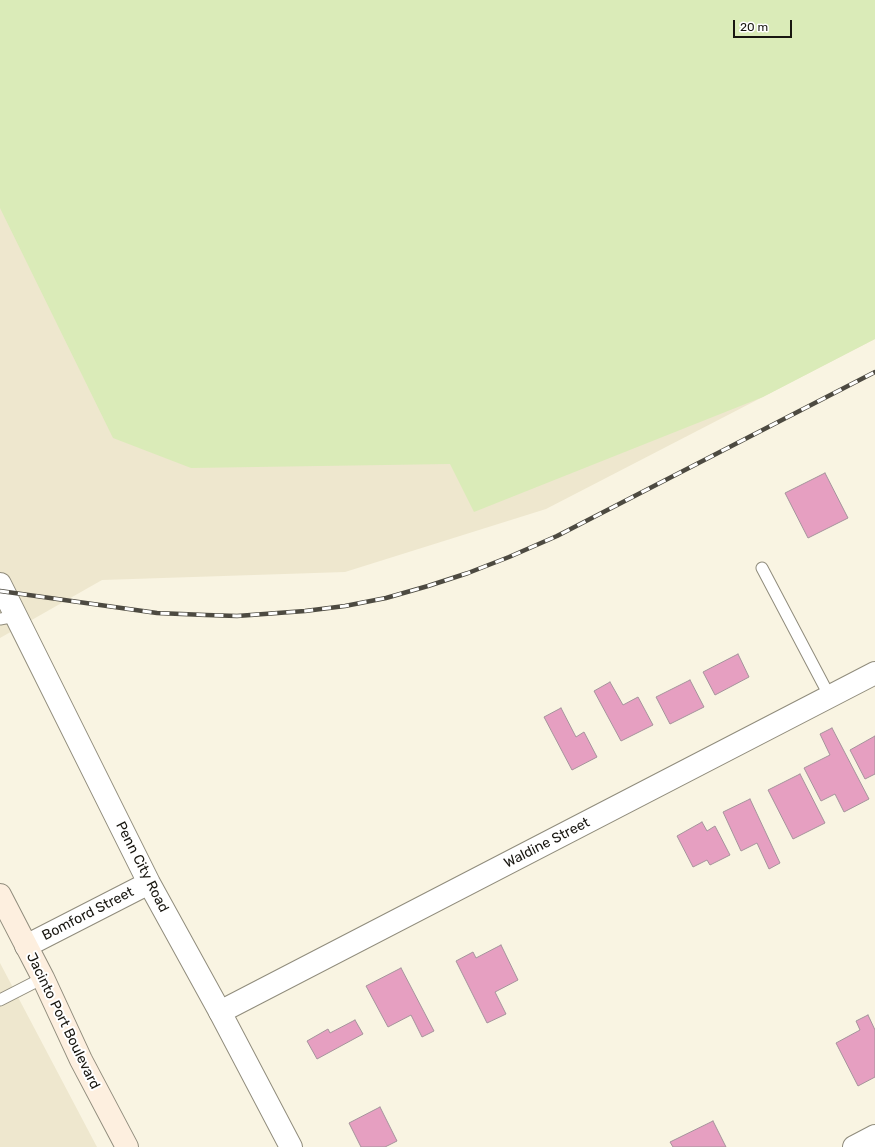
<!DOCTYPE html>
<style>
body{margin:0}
#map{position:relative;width:875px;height:1147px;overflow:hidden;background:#f9f4e2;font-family:Rubik,sans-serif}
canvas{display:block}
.scale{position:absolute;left:733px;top:20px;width:59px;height:18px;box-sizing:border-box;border:2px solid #181610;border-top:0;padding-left:5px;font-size:12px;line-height:14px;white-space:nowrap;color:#181610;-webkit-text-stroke:3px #fff;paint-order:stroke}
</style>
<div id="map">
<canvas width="875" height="1147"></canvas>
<div class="scale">20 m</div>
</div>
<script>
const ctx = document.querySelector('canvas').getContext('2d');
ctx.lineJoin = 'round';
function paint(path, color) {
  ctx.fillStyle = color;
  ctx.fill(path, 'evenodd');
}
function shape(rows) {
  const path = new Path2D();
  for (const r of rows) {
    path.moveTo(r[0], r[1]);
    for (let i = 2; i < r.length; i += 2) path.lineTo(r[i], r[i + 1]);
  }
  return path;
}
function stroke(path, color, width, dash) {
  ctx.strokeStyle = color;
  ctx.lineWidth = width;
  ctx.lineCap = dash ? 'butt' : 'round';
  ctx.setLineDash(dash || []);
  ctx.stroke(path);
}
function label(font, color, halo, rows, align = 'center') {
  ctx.font = font + ' Rubik,sans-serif';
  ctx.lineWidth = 4;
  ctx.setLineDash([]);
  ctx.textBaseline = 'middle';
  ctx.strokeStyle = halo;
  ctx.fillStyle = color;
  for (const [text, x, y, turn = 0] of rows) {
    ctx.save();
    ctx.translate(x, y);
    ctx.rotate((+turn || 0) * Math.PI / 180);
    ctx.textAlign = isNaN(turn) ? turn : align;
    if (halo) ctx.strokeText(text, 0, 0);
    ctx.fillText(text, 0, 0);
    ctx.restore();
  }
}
paint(shape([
 [0,0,875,0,875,339,546,509,345,572,102,580,0,638],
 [0,963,97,1147,0,1147]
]), '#eee7ce');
paint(shape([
 [0,0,875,0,875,339,763,397,474,512,450,464,191,468,113,438,0,208]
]), '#daebb8');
const building = shape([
 [825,473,848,518,808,538,785,493,825,473],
 [738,654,749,677,715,695,703,672,738,654],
 [690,680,704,707,670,724,656,697,690,680],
 [610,682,623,705,638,697,653,725,621,741,594,691,610,682],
 [561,708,576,737,584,732,597,757,572,770,544,717,561,708],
 [832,728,869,799,844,812,835,794,821,801,804,768,830,755,820,734,832,728],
 [875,736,875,774,865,779,850,750,875,736],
 [800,774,825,823,793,839,768,790,800,774],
 [750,799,780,863,769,869,757,843,741,851,723,812,750,799],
 [702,822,707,831,715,826,730,855,710,865,707,860,693,867,677,836,702,822],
 [501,945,518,980,495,992,506,1014,487,1023,456,961,473,952,476,958,501,945],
 [401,968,434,1031,422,1037,411,1015,388,1027,366,986,401,968],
 [868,1015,875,1030,875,1077,858,1086,836,1043,860,1030,856,1021,868,1015],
 [355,1020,363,1034,317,1059,307,1041,328,1029,330,1033,355,1020],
 [380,1107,397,1141,385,1147,361,1147,349,1123,380,1107],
 [713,1121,726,1147,673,1147,670,1142,713,1121]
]);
paint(building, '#e69fc1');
stroke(building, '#a5939b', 1);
const service = shape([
 [762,568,830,697],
 [0,619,16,616],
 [0,1000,43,978]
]);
const minor = shape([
 [220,1012,875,673],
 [854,1147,875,1136]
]);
const tertiary = shape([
 [0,584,149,883,220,1012,291,1147],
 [26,946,149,883]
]);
const secondary = shape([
 [0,895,43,978,81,1060,127,1147]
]);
stroke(service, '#908c7c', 13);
stroke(minor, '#908c7c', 24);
stroke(tertiary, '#908c7c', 24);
stroke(secondary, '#908c7c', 24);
stroke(service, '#fff', 11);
stroke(minor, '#fff', 22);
stroke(tertiary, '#fff', 22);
stroke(secondary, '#fdefdf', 22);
const rail = shape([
 [0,591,157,613,206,615,237,616,305,611,345,606,386,598,428,586,468,573,509,557,557,536,875,372]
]);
stroke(rail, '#4d4a41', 4.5);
stroke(rail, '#fff', 3, [9]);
label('14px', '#181610', '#fff', [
 ["Waldine Street",547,843,-27],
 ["Penn City Road",142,867,63],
 ["Bomford Street",88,914,-27],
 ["Jacinto Port Boulevard",63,1021,64]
]);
</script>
